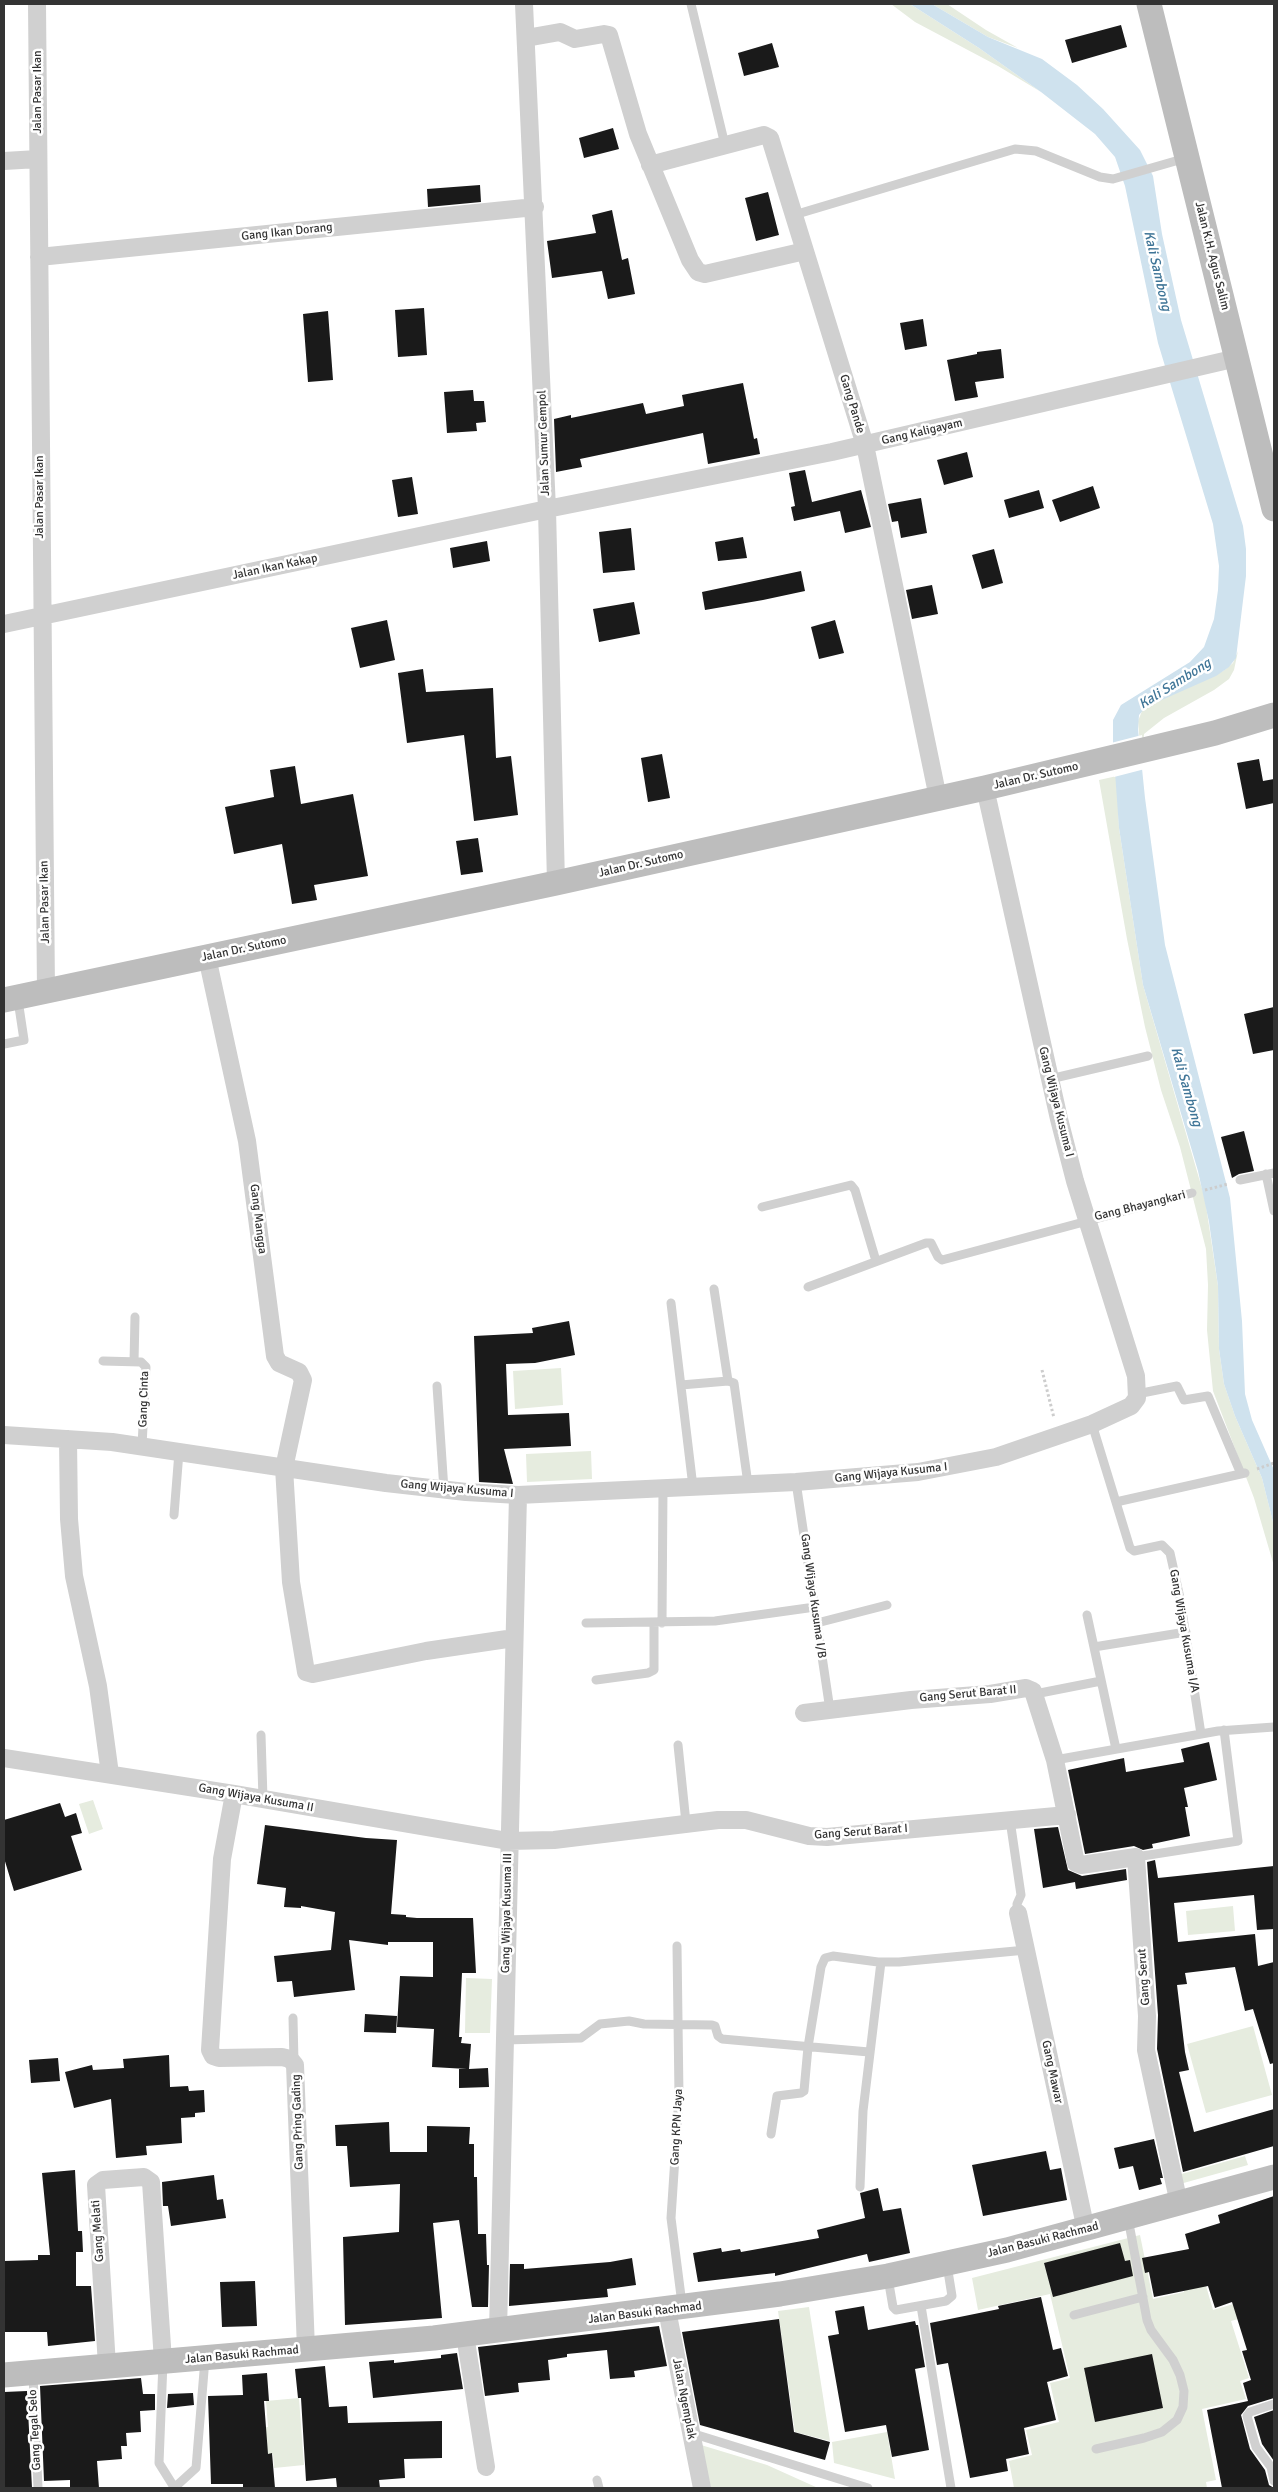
<!DOCTYPE html>
<style>
body{margin:0}
#map{position:relative;width:1278px;height:2492px;overflow:hidden;background:#fff;font-family:Signika,sans-serif}
canvas{display:block}
.frame{position:absolute;inset:0;border:5px solid #333;pointer-events:none}
</style>
<div id="map">
<canvas width="1278" height="2492"></canvas>
<div class="frame"></div>
</div>
<script>
const ctx = document.querySelector('canvas').getContext('2d');
ctx.lineJoin = 'round';
function paint(path, color) {
  ctx.fillStyle = color;
  ctx.fill(path, 'evenodd');
}
function shape(rows) {
  const path = new Path2D();
  for (const r of rows) {
    path.moveTo(r[0], r[1]);
    for (let i = 2; i < r.length; i += 2) path.lineTo(r[i], r[i + 1]);
  }
  return path;
}
function stroke(path, color, width, dash) {
  ctx.strokeStyle = color;
  ctx.lineWidth = width;
  ctx.lineCap = dash ? 'butt' : 'round';
  ctx.setLineDash(dash || []);
  ctx.stroke(path);
}
function label(font, color, halo, rows, align = 'center') {
  ctx.font = font + ' Signika,sans-serif';
  ctx.lineWidth = 5;
  ctx.setLineDash([]);
  ctx.textBaseline = 'middle';
  ctx.strokeStyle = halo;
  ctx.fillStyle = color;
  for (const [text, x, y, turn = 0] of rows) {
    ctx.save();
    ctx.translate(x, y);
    ctx.rotate((+turn || 0) * Math.PI / 180);
    ctx.textAlign = isNaN(turn) ? turn : align;
    if (halo) ctx.strokeText(text, 0, 0);
    ctx.fillText(text, 0, 0);
    ctx.restore();
  }
}
paint(shape([
 [891,4,910,4,979,48,1041,92,998,66,915,22],
 [932,4,947,4,986,30,1018,48,988,37],
 [1238,651,1234,670,1229,679,1214,690,1164,718,1144,734,1142,770,1138,721,1142,711,1150,704,1223,671,1233,663],
 [1117,776,1119,828,1143,985,1205,1199,1218,1286,1219,1349,1224,1384,1235,1416,1262,1478,1274,1526,1274,1566,1254,1498,1213,1391,1207,1330,1208,1285,1206,1249,1180,1147,1161,1090,1145,1027,1127,939,1099,780],
 [561,1368,563,1405,515,1409,513,1371],
 [591,1451,592,1479,527,1482,526,1454],
 [93,1800,103,1829,89,1834,79,1804],
 [1233,1906,1235,1931,1188,1935,1186,1911],
 [466,1978,492,1979,490,2033,465,2033],
 [1253,2026,1272,2095,1206,2113,1187,2044],
 [1245,2156,1248,2165,1180,2184,1178,2175],
 [1140,2235,1153,2299,1184,2292,1183,2285,1204,2279,1213,2310,1237,2303,1242,2318,1231,2321,1249,2378,1240,2381,1246,2399,1202,2409,1216,2480,1206,2482,1207,2488,1014,2488,1009,2461,1032,2455,1026,2430,1059,2422,1050,2383,1070,2378,1050,2294,978,2310,972,2278],
 [809,2307,830,2441,795,2432,778,2311],
 [299,2398,304,2465,274,2468,273,2454,247,2456,245,2429,268,2427,266,2401],
 [887,2432,895,2479,834,2463,832,2442],
 [701,2445,767,2465,818,2488,711,2488]
]), '#e6ecdf');
paint(shape([
 [910,4,932,4,988,37,1042,59,1077,85,1103,109,1140,150,1153,176,1162,234,1181,320,1243,526,1246,549,1246,576,1236,658,1229,667,1216,676,1146,707,1139,715,1138,729,1145,798,1165,945,1230,1198,1242,1321,1245,1394,1252,1420,1274,1470,1274,1526,1262,1478,1235,1416,1224,1384,1219,1349,1218,1286,1209,1222,1198,1171,1143,985,1119,828,1113,744,1113,720,1121,705,1190,662,1204,647,1214,619,1218,590,1219,566,1213,524,1158,343,1125,186,1115,157,1095,134,1041,92,979,48]
]), '#cfe2ee');
paint(shape([
 [1142,735,1145,769,1114,777,1111,743]
]), '#fff');
paint(shape([
 [1121,25,1127,47,1072,63,1065,40],
 [772,43,779,67,744,76,738,53],
 [613,128,619,149,584,158,579,138],
 [480,185,481,202,428,207,427,189],
 [768,192,779,235,756,241,745,198],
 [612,210,622,260,628,258,635,294,608,299,602,271,552,278,547,241,596,233,592,215],
 [424,308,427,355,398,357,395,310],
 [328,311,333,380,308,382,303,314],
 [923,319,927,346,905,350,900,323],
 [1001,349,1004,378,975,382,978,397,955,401,947,360,977,354,977,352],
 [743,383,754,439,757,438,760,454,708,464,703,433,580,459,582,467,556,472,554,419,571,415,571,418,643,403,646,414,684,406,682,395],
 [473,390,474,401,484,401,486,422,476,423,477,431,447,433,444,392],
 [967,452,973,477,944,485,937,460],
 [805,470,812,502,861,490,871,527,845,533,840,511,794,521,791,507,795,506,789,473],
 [412,477,418,514,398,517,392,480],
 [1093,486,1100,508,1060,522,1052,500],
 [1039,490,1044,508,1009,518,1004,500],
 [921,498,927,533,901,538,898,521,892,522,888,504],
 [631,528,635,570,603,573,599,532],
 [743,537,747,558,718,561,715,542],
 [487,541,490,561,453,568,450,548],
 [994,549,1003,583,982,589,972,555],
 [801,571,805,591,763,600,705,610,702,592],
 [932,585,938,614,912,619,906,590],
 [634,602,640,634,599,642,593,609],
 [387,620,395,660,360,668,351,628],
 [835,620,844,653,819,659,811,627],
 [423,669,426,692,493,688,496,758,511,756,518,815,474,821,464,735,407,743,398,673],
 [662,754,670,798,648,802,641,758],
 [1259,759,1263,781,1274,779,1274,803,1246,809,1237,763],
 [295,766,301,804,353,794,368,876,314,885,317,900,292,904,282,844,234,854,225,807,274,797,270,770],
 [478,838,483,872,461,875,456,841],
 [1274,1007,1274,1050,1253,1054,1244,1014],
 [1244,1131,1254,1171,1239,1174,1232,1178,1221,1137],
 [569,1321,575,1355,535,1363,506,1364,508,1415,569,1413,571,1446,504,1449,513,1484,479,1482,474,1336,533,1333,532,1328],
 [1209,1742,1217,1780,1184,1788,1188,1807,1185,1807,1190,1836,1152,1844,1153,1848,1143,1850,1134,1846,1085,1854,1068,1770,1124,1758,1126,1772,1184,1762,1181,1749],
 [60,1803,65,1817,76,1813,82,1833,71,1836,82,1870,14,1891,4,1858,4,1820],
 [265,1825,366,1838,397,1840,391,1914,406,1915,406,1917,417,1918,473,1918,476,1973,462,1973,459,2037,462,2037,461,2043,471,2044,469,2069,488,2068,489,2087,459,2088,459,2069,467,2069,432,2067,434,2029,397,2027,400,1976,433,1977,433,1942,388,1942,388,1945,349,1940,355,1990,294,1997,292,1981,277,1982,274,1956,331,1950,335,1912,301,1906,301,1908,284,1907,286,1888,257,1884],
 [1058,1827,1068,1870,1082,1876,1126,1869,1127,1880,1076,1889,1075,1882,1043,1888,1034,1829],
 [1155,1860,1158,1878,1274,1866,1274,1929,1257,1930,1254,1895,1174,1903,1178,1942,1255,1934,1258,1966,1274,1962,1274,2063,1270,2064,1253,2009,1245,2011,1235,1967,1185,1973,1187,1984,1177,1985,1185,2052,1189,2070,1179,2072,1194,2132,1274,2109,1274,2146,1183,2172,1157,2049,1158,2015,1147,1862],
 [365,2014,397,2016,396,2033,364,2032],
 [169,2055,170,2087,188,2086,189,2091,204,2090,205,2112,195,2113,195,2117,181,2118,182,2143,146,2146,147,2155,116,2158,111,2099,74,2108,65,2072,92,2065,93,2070,124,2068,123,2059],
 [58,2058,60,2081,31,2083,29,2060],
 [389,2122,390,2152,427,2152,427,2126,470,2127,469,2144,474,2144,474,2177,477,2177,478,2234,486,2234,487,2265,489,2265,488,2307,472,2307,459,2220,433,2223,442,2318,345,2325,343,2237,399,2232,400,2184,350,2187,347,2146,336,2146,335,2125],
 [1154,2139,1163,2178,1160,2178,1162,2184,1139,2190,1133,2166,1119,2169,1114,2148],
 [1046,2151,1050,2170,1061,2168,1067,2200,983,2216,972,2165],
 [75,2170,78,2231,82,2231,83,2252,76,2252,76,2286,91,2286,95,2341,48,2346,47,2332,4,2332,4,2261,38,2260,38,2255,50,2255,42,2173],
 [214,2175,217,2200,223,2199,226,2218,171,2226,168,2206,163,2206,162,2182],
 [878,2188,883,2211,901,2208,910,2253,869,2262,867,2254,775,2276,775,2273,698,2282,693,2253,721,2248,722,2252,740,2249,741,2252,819,2238,817,2230,865,2218,860,2193],
 [1274,2196,1274,2398,1248,2406,1241,2415,1250,2449,1265,2470,1269,2485,1274,2488,1222,2488,1207,2410,1248,2401,1243,2383,1251,2380,1242,2351,1247,2350,1232,2302,1215,2308,1208,2286,1154,2297,1149,2272,1145,2273,1142,2258,1189,2249,1185,2234,1220,2223,1218,2215],
 [1120,2243,1125,2261,1130,2260,1133,2276,1053,2297,1044,2263],
 [632,2258,636,2285,607,2289,608,2297,509,2306,510,2264,524,2264,524,2269,610,2262],
 [255,2281,257,2326,222,2327,220,2282],
 [1041,2297,1053,2350,1061,2348,1068,2376,1047,2382,1056,2420,1024,2428,1029,2454,1006,2459,1008,2471,970,2478,948,2363,937,2365,930,2323,999,2309,998,2306],
 [864,2306,868,2330,915,2321,916,2325,918,2325,925,2367,915,2369,929,2450,892,2457,886,2425,845,2432,828,2336,839,2334,835,2311],
 [779,2319,794,2432,830,2442,825,2460,700,2425,682,2332],
 [659,2326,667,2366,634,2371,635,2377,610,2379,607,2350,567,2354,567,2357,548,2360,550,2380,518,2383,519,2392,485,2396,478,2347],
 [457,2353,463,2389,373,2398,369,2362,394,2360,394,2363,441,2358,441,2355],
 [1152,2354,1163,2408,1095,2422,1084,2368],
 [325,2366,329,2407,347,2406,348,2423,442,2421,442,2458,404,2459,405,2478,379,2480,380,2488,337,2488,336,2478,306,2481,301,2398,298,2398,295,2369],
 [267,2373,269,2401,264,2401,268,2454,272,2453,275,2488,243,2488,243,2484,211,2484,208,2396,243,2395,242,2375],
 [141,2378,143,2394,155,2394,155,2410,140,2411,141,2432,126,2433,127,2446,121,2446,122,2459,97,2461,99,2488,70,2488,70,2480,44,2481,40,2386],
 [27,2391,32,2488,4,2488,4,2392],
 [193,2393,194,2405,167,2408,168,2394],
 [1274,2410,1274,2461,1262,2444,1254,2417]
]), '#1a1a1a');
stroke(shape([
 [1205,1190,1228,1184],
 [1042,1370,1054,1418],
 [1257,1469,1274,1463]
]), '#cdcdcd', 3, [2.5, 2.5]);
stroke(shape([
 [691,4,725,145],
 [794,215,1015,149,1036,151,1100,177,1113,179,1186,158],
 [4,1044,24,1040,18,1000],
 [1050,1079,1148,1056],
 [1266,1174,1274,1211],
 [1240,1180,1274,1173],
 [762,1207,851,1185,855,1190,876,1261],
 [808,1287,926,1243,931,1243,938,1257,942,1260,1192,1193],
 [714,1289,728,1381],
 [671,1303,693,1487],
 [103,1361,141,1362,146,1367,142,1446],
 [134,1362,135,1317],
 [681,1385,728,1381,734,1383,748,1484],
 [437,1386,444,1490],
 [1137,1394,1177,1386,1184,1400,1208,1396,1241,1474],
 [1092,1424,1130,1548,1134,1551,1162,1545,1170,1553,1180,1598,1201,1734],
 [796,1482,830,1710],
 [1116,1502,1245,1473],
 [174,1515,179,1452],
 [1087,1615,1116,1749],
 [586,1623,715,1621,815,1607],
 [662,1623,663,1488],
 [817,1623,887,1605],
 [1094,1647,1186,1632],
 [596,1680,648,1673,654,1670,654,1623],
 [1035,1694,1101,1681],
 [261,1735,263,1799],
 [678,1745,686,1823],
 [1055,1760,1218,1731,1274,1727],
 [1010,1820,1021,1895,1017,1904,1018,1913],
 [1136,1857,1238,1841,1224,1730],
 [677,1946,679,2096,671,2218,682,2304],
 [293,2018,294,2062],
 [504,2040,581,2038,600,2024,629,2021,644,2024,712,2025,715,2026,718,2036,722,2039,869,2052],
 [771,2134,777,2096,801,2093,804,2091,808,2047,821,1967,825,1958,833,1956,878,1962,899,1962,1026,1950],
 [860,2187,863,2111,881,1962],
 [888,2278,893,2307,896,2310,946,2301,952,2296,947,2265],
 [921,2306,951,2488],
 [1074,2315,1143,2297],
 [163,2362,159,2463,174,2487],
 [33,2375,38,2488],
 [1274,2404,1250,2412,1247,2416,1256,2447,1271,2467,1274,2481],
 [691,2433,868,2488],
 [1096,2449,1144,2438,1162,2432,1177,2420,1183,2407,1184,2391,1180,2375,1173,2360,1151,2330,1147,2320,1128,2218],
 [597,2480,599,2488],
 [174,2488,196,2468,205,2359]
]), '#d0d0d0', 9);
stroke(shape([
 [37,4,46,991],
 [524,4,547,509,556,883],
 [526,38,560,32,575,39,604,34,609,35,638,134,690,260,698,272,705,274,805,251],
 [4,161,38,159],
 [650,165,764,135,770,138,865,445,938,798],
 [39,257,535,207],
 [4,624,547,509,832,452,1237,358],
 [207,957,247,1141,275,1356,279,1363,299,1372,303,1380,284,1468,291,1582,306,1672,313,1674,426,1651,514,1638],
 [4,1435,112,1442,386,1483,466,1492,518,1495,796,1482,918,1472,996,1457,1092,1424,1131,1406,1137,1398,1136,1376,1075,1181,1059,1119,985,788],
 [68,1439,69,1519,74,1576,98,1686,110,1774],
 [804,1713,911,1700,990,1694,1026,1688,1033,1691,1055,1760,1076,1863,1081,1865,1136,1857,1147,2016,1146,2050,1179,2204],
 [4,1758,234,1794,508,1841,554,1840,718,1820,746,1820,809,1836,827,1837,1067,1815],
 [234,1794,222,1859,210,2050,213,2056,219,2058,282,2057,290,2059,295,2065,306,2349],
 [1018,1913,1086,2230],
 [667,2310,702,2488],
 [498,2331,518,1495],
 [465,2335,486,2467],
 [107,2366,96,2185,103,2180,144,2177,151,2182,163,2361]
]), '#d0d0d0', 18);
stroke(shape([
 [1149,4,1274,509],
 [4,1000,556,883,985,788,1215,733,1274,715],
 [4,2375,434,2338,780,2294,888,2276,1007,2250,1274,2177]
]), '#bdbdbd', 25);
label('12px', '#333', '#fff', [
 ["Jalan Pasar Ikan",38,92,-90],
 ["Gang Ikan Dorang",287,232,-6],
 ["Jalan K.H. Agus Salim",1212,256,76],
 ["Gang Pande",852,404,73],
 ["Gang Kaligayam",922,432,-13],
 ["Jalan Sumur Gempol",544,443,-92],
 ["Jalan Pasar Ikan",40,497,-90],
 ["Jalan Ikan Kakap",275,567,-12],
 ["Jalan Dr. Sutomo",1036,776,-13],
 ["Jalan Dr. Sutomo",641,864,-13],
 ["Jalan Pasar Ikan",45,902,-91],
 ["Jalan Dr. Sutomo",244,949,-12],
 ["Gang Wijaya Kusuma I",1056,1102,76],
 ["Gang Bhayangkari",1140,1206,-14],
 ["Gang Mangga",258,1219,83],
 ["Gang Cinta",144,1399,-88],
 ["Gang Wijaya Kusuma I",891,1473,-6],
 ["Gang Wijaya Kusuma I",457,1489,5],
 ["Gang Wijaya Kusuma I/B",813,1596,82],
 ["Gang Wijaya Kusuma I/A",1184,1631,80],
 ["Gang Serut Barat II",968,1694,-5],
 ["Gang Wijaya Kusuma II",256,1798,10],
 ["Gang Serut Barat I",861,1832,-4],
 ["Gang Wijaya Kusuma III",507,1913,-89],
 ["Gang Serut",1144,1977,-94],
 ["Gang Mawar",1052,2072,78],
 ["Gang Pring Gading",298,2122,-92],
 ["Gang KPN Jaya",677,2127,-87],
 ["Gang Melati",98,2231,-94],
 ["Jalan Basuki Rachmad",1043,2240,-14],
 ["Jalan Basuki Rachmad",645,2313,-7],
 ["Jalan Basuki Rachmad",242,2355,-5],
 ["Jalan Ngemplak",684,2399,79],
 ["Gang Tegal Selo",35,2430,-93]
]);
label('italic 14px', '#3f7597', '#fff', [
 ["Kali Sambong",1157,271,77],
 ["Kali Sambong",1175,684,-32],
 ["Kali Sambong",1186,1087,74]
]);
</script>
